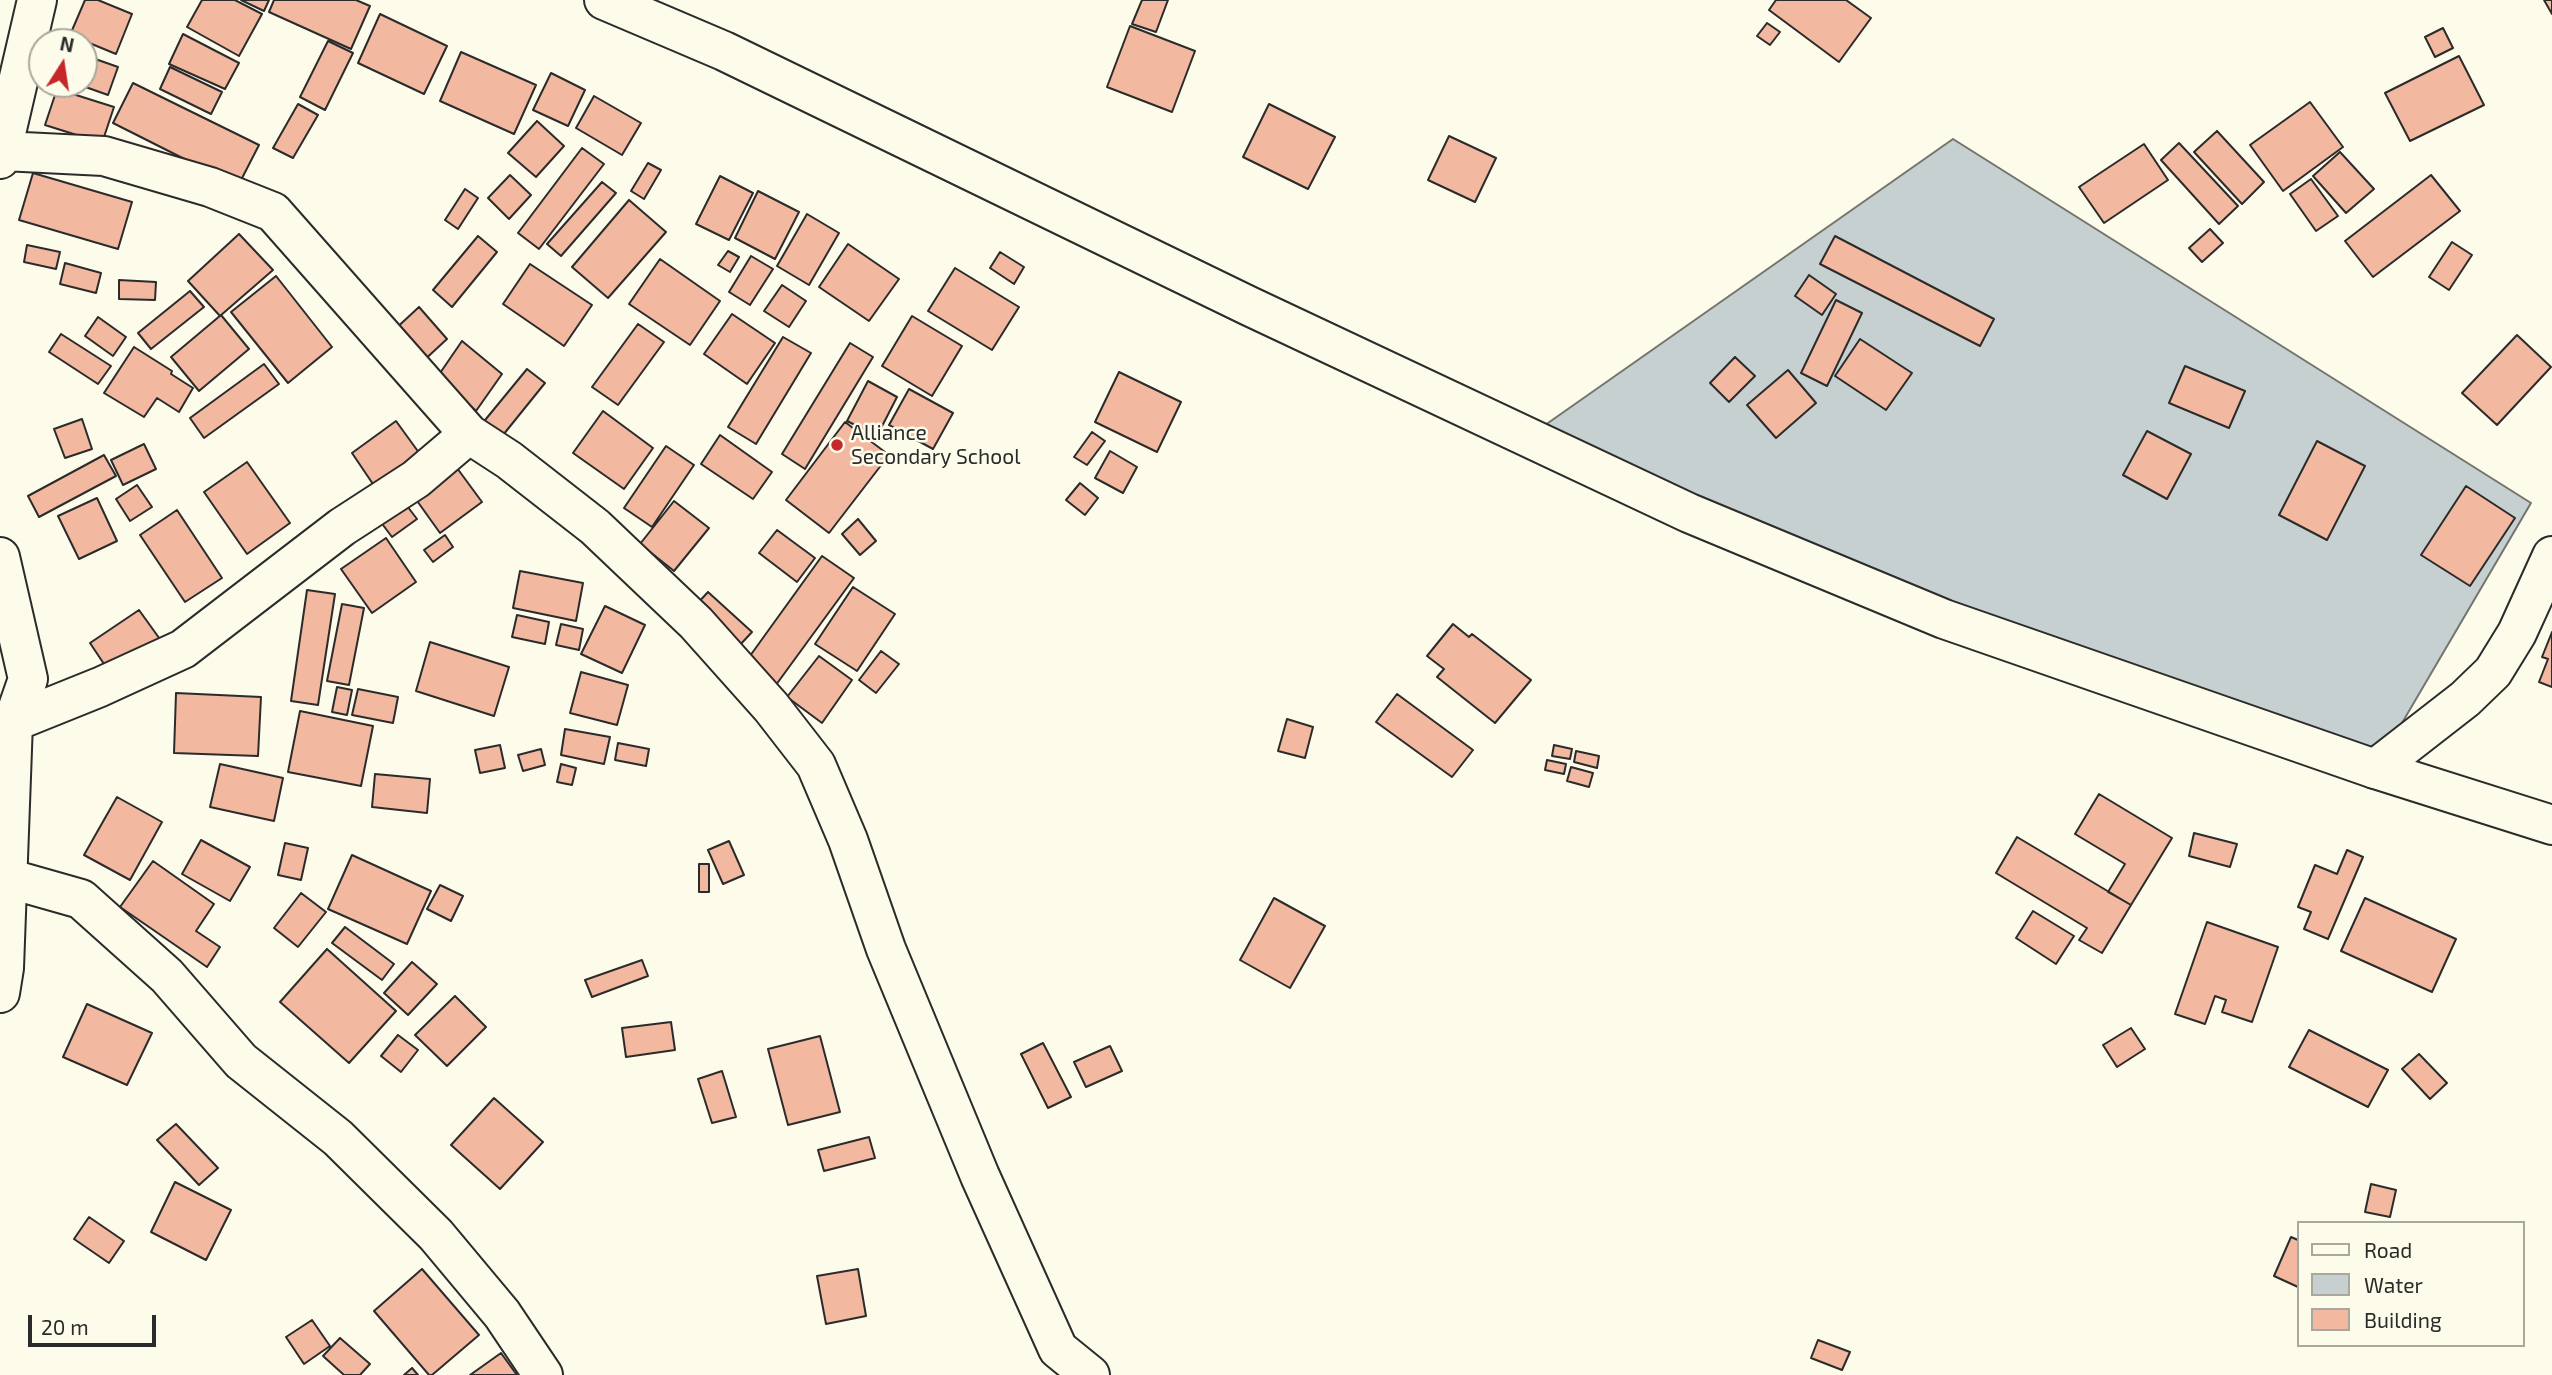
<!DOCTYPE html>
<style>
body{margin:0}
#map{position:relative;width:2552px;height:1375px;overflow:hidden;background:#fdfbea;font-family:"Exo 2",sans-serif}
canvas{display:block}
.legend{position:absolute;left:2297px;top:1221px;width:228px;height:126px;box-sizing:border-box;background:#fdfbea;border:2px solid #a9a89e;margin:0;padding:9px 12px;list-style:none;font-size:21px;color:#2b2b2b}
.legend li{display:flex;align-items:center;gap:14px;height:35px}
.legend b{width:35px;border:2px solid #a9a89e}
.north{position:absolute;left:28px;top:28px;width:70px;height:70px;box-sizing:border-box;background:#fdfbea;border:2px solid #a9a89e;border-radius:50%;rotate:12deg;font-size:19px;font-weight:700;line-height:28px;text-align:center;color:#2b2b2b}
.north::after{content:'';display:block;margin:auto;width:24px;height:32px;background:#c62828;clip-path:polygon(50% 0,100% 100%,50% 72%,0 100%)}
.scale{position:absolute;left:28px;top:1315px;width:128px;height:32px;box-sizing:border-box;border:4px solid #2b2b2b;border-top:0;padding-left:9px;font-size:21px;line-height:24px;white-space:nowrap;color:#2b2b2b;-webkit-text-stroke:5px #fdfbea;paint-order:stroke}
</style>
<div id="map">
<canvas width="2552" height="1375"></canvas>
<ul class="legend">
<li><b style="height:9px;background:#fdfbea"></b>Road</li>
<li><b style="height:19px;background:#c7d0d0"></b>Water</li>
<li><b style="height:19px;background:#f2b8a0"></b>Building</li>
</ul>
<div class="north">N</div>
<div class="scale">20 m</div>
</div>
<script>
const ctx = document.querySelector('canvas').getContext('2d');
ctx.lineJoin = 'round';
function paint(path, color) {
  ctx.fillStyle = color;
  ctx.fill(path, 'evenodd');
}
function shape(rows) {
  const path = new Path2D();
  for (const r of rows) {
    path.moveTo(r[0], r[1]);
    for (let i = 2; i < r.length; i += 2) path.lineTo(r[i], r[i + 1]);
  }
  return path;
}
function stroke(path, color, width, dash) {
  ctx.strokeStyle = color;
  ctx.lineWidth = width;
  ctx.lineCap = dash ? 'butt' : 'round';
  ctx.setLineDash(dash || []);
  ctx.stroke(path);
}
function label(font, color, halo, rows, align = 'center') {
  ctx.font = font + ' "Exo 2",sans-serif';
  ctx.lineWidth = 5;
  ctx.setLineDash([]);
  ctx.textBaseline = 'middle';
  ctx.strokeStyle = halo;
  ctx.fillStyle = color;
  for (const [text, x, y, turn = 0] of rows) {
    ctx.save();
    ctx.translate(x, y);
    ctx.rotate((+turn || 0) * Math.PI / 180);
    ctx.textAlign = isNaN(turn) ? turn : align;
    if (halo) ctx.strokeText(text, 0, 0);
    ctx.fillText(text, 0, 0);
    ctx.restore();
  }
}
const water = shape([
 [1953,139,2531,503,2375,769,1528,437,1953,139]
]);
paint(water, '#c7d0d0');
stroke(water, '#74746e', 2);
const building = shape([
 [85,0,98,0,132,14,116,54,70,35,85,0],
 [202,0,235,0,262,14,239,56,187,27,202,0],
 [241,0,269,0,264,11,241,0],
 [274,0,356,0,370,6,351,49,269,12,274,0],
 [1142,0,1168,0,1156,32,1132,24,1142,0],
 [1776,0,1846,0,1871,18,1839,62,1769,10,1776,0],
 [2544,0,2552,0,2552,14,2544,0],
 [380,14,447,46,424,94,358,63,380,14],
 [1767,23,1780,32,1770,45,1757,36,1767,23],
 [1130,26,1195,51,1172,112,1107,87,1130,26],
 [2443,28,2453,48,2435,57,2425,37,2443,28],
 [183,34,239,63,225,89,169,64,183,34],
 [328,41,353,53,325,110,300,97,328,41],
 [461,52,536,85,514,134,440,101,461,52],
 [84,55,118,67,108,95,77,84,84,84,84,55],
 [2459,56,2484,105,2410,141,2385,93,2459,56],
 [170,67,222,92,211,114,160,89,170,67],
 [551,73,585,90,568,126,533,110,551,73],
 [133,83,259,145,238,186,113,123,133,83],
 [57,89,114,107,102,143,45,125,57,89],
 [594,96,641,123,622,155,576,128,594,96],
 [2310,102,2343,147,2283,191,2250,145,2310,102],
 [298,104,318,115,293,158,273,148,298,104],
 [1269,104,1335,137,1308,189,1243,157,1269,104],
 [537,121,564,146,536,177,508,153,537,121],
 [2217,131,2264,182,2242,204,2194,152,2217,131],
 [1449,136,1496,158,1475,202,1428,180,1449,136],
 [2179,143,2238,206,2219,224,2161,160,2179,143],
 [2144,144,2168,180,2104,223,2079,187,2144,144],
 [582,148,604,164,539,249,518,233,582,148],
 [2340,152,2374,189,2346,213,2313,176,2340,152],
 [648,163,661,170,644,199,631,191,648,163],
 [33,173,132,202,118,249,19,220,33,173],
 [510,175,531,195,509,219,488,198,510,175],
 [2431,175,2460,211,2373,277,2345,241,2431,175],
 [720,176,753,193,729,240,696,224,720,176],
 [2311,179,2338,216,2316,231,2290,194,2311,179],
 [602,182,616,193,561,256,547,244,602,182],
 [465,189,478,198,458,229,445,220,465,189],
 [758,191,799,212,775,259,735,238,758,191],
 [629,200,666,232,608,298,572,267,629,200],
 [807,214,839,233,809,285,777,266,807,214],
 [2210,229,2223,243,2202,262,2189,248,2210,229],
 [239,234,273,270,220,316,188,281,239,234],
 [478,236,497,252,452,307,433,290,478,236],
 [1835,236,1994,319,1980,346,1820,264,1835,236],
 [2452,242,2472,255,2449,290,2429,277,2452,242],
 [848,244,899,279,869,321,819,287,848,244],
 [27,245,60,252,56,269,24,262,27,245],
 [728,251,739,257,730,272,718,265,728,251],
 [1000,252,1024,267,1014,284,990,268,1000,252],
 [751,256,773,269,750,305,729,292,751,256],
 [660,259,720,301,690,345,629,304,660,259],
 [65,263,101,273,96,293,60,284,65,263],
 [530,264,592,305,564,346,503,304,530,264],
 [955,268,1019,307,992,350,928,311,955,268],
 [1809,275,1836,294,1822,315,1795,296,1809,275],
 [276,276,332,347,288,383,231,312,276,276],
 [119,280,156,282,155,300,119,299,119,280],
 [782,285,806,301,789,327,764,311,782,285],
 [190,291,204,307,151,349,138,333,190,291],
 [1836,300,1862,313,1827,386,1801,373,1836,300],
 [419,307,447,339,420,364,392,332,419,307],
 [732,314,775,343,747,384,704,354,732,314],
 [221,315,249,349,199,391,171,357,221,315],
 [912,316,962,346,932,396,882,366,912,316],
 [98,317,126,337,113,356,85,336,98,317],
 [638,324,664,342,618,405,592,387,638,324],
 [61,334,111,366,98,384,49,352,61,334],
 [2517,335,2551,367,2497,425,2462,393,2517,335],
 [783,337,811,353,756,444,728,427,783,337],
 [1860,339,1912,373,1886,410,1835,376,1860,339],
 [462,341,502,374,476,411,438,376,462,341],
 [850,343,873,357,805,469,782,454,850,343],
 [134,347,172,371,171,374,193,388,179,412,157,398,144,417,104,393,134,347],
 [1735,357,1755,376,1729,402,1710,383,1735,357],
 [264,364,279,384,204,438,190,418,264,364],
 [2185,366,2245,391,2229,428,2169,403,2185,366],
 [527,369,545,383,499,440,481,425,527,369],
 [1788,370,1816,403,1776,438,1747,405,1788,370],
 [1119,372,1181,402,1157,452,1095,422,1119,372],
 [868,381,897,397,877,436,847,421,868,381],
 [909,389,953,413,933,449,889,425,909,389],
 [603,411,653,448,624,489,573,453,603,411],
 [82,419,92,449,65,458,54,429,82,419],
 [396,421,425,461,379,493,352,453,396,421],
 [845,422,889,455,829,533,786,500,845,422],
 [2147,431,2191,454,2167,499,2123,475,2147,431],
 [1092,432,1105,441,1087,465,1074,457,1092,432],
 [720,435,772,472,753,499,701,464,720,435],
 [2317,441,2365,466,2327,540,2279,515,2317,441],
 [144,444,156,469,123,485,111,460,144,444],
 [666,446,694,465,652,527,624,508,666,446],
 [1110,451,1137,467,1123,493,1095,478,1110,451],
 [104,455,116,476,39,517,28,496,104,455],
 [247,462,290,523,247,554,204,492,247,462],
 [457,468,482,502,440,533,415,498,457,468],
 [1080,483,1098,498,1085,515,1066,500,1080,483],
 [137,485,152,507,130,521,116,499,137,485],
 [2466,486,2515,518,2470,586,2421,555,2466,486],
 [97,498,117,541,79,559,58,516,97,498],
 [401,498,417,519,392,537,377,517,401,498],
 [674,501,709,528,674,571,640,544,674,501],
 [177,510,222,578,185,602,140,535,177,510],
 [858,519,876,541,860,555,842,534,858,519],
 [777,530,815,558,797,582,759,553,777,530],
 [445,535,453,547,433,562,424,550,445,535],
 [386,538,416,582,372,613,341,569,386,538],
 [822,556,854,578,773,689,742,667,822,556],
 [520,571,583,583,576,621,513,608,520,571],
 [853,587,895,614,857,671,815,644,853,587],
 [307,590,335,594,318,705,291,701,307,590],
 [708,592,752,632,739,646,695,606,708,592],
 [342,604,364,608,349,685,327,681,342,604],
 [605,606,645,625,622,673,581,654,605,606],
 [139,610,162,642,112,676,90,643,139,610],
 [517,615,549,622,545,644,512,637,517,615],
 [561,624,583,629,579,650,556,645,561,624],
 [1453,624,1469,637,1472,634,1531,680,1495,723,1437,677,1444,669,1427,656,1453,624],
 [2552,632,2552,687,2539,682,2548,659,2542,657,2552,632],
 [430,642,509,667,494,716,416,691,430,642],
 [881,651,899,664,876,693,859,680,881,651],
 [819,656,852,680,822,723,787,697,819,656],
 [581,672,628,685,617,725,570,713,581,672],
 [337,687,352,690,347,715,332,712,337,687],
 [358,689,398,697,393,723,352,715,358,689],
 [176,693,261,697,258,756,174,753,176,693],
 [1397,694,1473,750,1452,777,1376,722,1397,694],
 [300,711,373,726,361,786,288,772,300,711],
 [1287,719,1313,727,1305,758,1278,751,1287,719],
 [565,729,610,737,604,764,561,755,565,729],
 [618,743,649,749,646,766,615,760,618,743],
 [500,745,505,768,480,773,475,750,500,745],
 [1554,745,1572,749,1570,759,1552,756,1554,745],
 [541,749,545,765,523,771,518,755,541,749],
 [1576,751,1599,756,1597,768,1574,762,1576,751],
 [1547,760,1566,764,1564,774,1545,770,1547,760],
 [220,764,283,778,274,821,210,807,220,764],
 [561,764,576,768,572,785,557,782,561,764],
 [1571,767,1593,773,1589,787,1567,781,1571,767],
 [375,774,430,779,427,813,372,807,375,774],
 [2099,794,2172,838,2131,905,2108,892,2125,864,2075,834,2099,794],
 [117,797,162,822,130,880,84,855,117,797],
 [2194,833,2237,844,2230,867,2189,856,2194,833],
 [2017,837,2131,905,2102,953,2079,940,2087,928,1996,873,2017,837],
 [201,840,250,867,230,901,182,874,201,840],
 [729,841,744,875,723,884,708,850,729,841],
 [285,843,308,848,301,880,278,875,285,843],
 [2347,850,2363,857,2328,939,2304,929,2311,912,2298,907,2315,865,2337,874,2347,850],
 [352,855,431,891,407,944,328,909,352,855],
 [153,861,214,904,196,931,220,947,207,967,120,907,153,861],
 [699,864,709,864,709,892,699,892,699,864],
 [440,885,463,896,451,921,427,909,440,885],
 [301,893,326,912,298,947,274,928,301,893],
 [1274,898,1325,926,1290,988,1240,960,1274,898],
 [2365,898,2456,939,2432,992,2341,951,2365,898],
 [2033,911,2074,936,2056,964,2016,938,2033,911],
 [2207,922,2278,947,2252,1022,2222,1012,2226,1000,2215,996,2205,1024,2175,1014,2207,922],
 [345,927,394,964,382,980,332,943,345,927],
 [327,949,396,1011,349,1063,280,1002,327,949],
 [642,960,648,976,592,997,585,980,642,960],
 [412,962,437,984,408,1015,384,993,412,962],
 [455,996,486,1027,447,1066,415,1035,455,996],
 [87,1004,152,1033,127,1085,63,1057,87,1004],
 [671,1022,675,1050,626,1057,622,1028,671,1022],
 [2131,1028,2145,1049,2117,1067,2103,1045,2131,1028],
 [2309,1030,2388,1070,2368,1107,2289,1067,2309,1030],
 [398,1035,418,1050,401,1072,381,1056,398,1035],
 [820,1036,840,1112,788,1125,768,1049,820,1036],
 [1043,1043,1071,1097,1048,1108,1021,1054,1043,1043],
 [1110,1046,1122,1071,1086,1087,1074,1062,1110,1046],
 [2419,1054,2447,1083,2430,1099,2402,1069,2419,1054],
 [722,1071,736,1117,712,1123,698,1079,722,1071],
 [494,1098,543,1142,500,1189,451,1145,494,1098],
 [176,1124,218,1168,199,1185,157,1140,176,1124],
 [869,1137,875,1158,824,1171,818,1150,869,1137],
 [175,1182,231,1210,206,1260,151,1232,175,1182],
 [2371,1184,2396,1190,2390,1217,2365,1212,2371,1184],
 [89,1217,124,1241,109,1263,74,1239,89,1217],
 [2291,1237,2298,1240,2298,1287,2274,1276,2291,1237],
 [422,1269,479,1335,432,1375,429,1375,374,1311,422,1269],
 [858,1269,866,1316,826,1324,817,1276,858,1269],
 [312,1320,330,1346,304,1364,286,1337,312,1320],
 [340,1338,370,1364,360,1375,344,1375,323,1356,340,1338],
 [1818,1340,1850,1352,1842,1370,1811,1358,1818,1340],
 [501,1353,517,1375,470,1375,501,1353],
 [412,1368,418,1375,404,1375,412,1368]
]);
paint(building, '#f2b8a0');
stroke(building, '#2b2b2b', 2);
const street = shape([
 [3,151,104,156,210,187,273,212,469,434,509,460,595,527,696,623,771,707,816,765,848,840,886,949,980,1176,1058,1349,1090,1375],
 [0,159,37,0],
 [0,557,28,679,13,722,4,968,0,993],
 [0,729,13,722,100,687,183,649,342,527,416,479,469,434],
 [2375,769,2465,699,2493,672,2517,633,2552,556],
 [7,878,81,899,167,976,241,1061,338,1138,436,1235,502,1314,543,1375]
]);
const secondary = shape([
 [604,0,724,51,1249,306,1689,513,1944,619,2375,769,2552,825]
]);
stroke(street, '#2b2b2b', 42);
stroke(secondary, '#2b2b2b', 42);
stroke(street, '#fdfbea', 38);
stroke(secondary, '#fdfbea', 38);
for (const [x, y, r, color] of [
 [837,445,7,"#c62828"]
]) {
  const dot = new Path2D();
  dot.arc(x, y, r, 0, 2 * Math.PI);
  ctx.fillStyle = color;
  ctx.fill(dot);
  stroke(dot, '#fdfbea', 2.5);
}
label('21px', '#2b2b2b', '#fdfbea', [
 ["Alliance",851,433],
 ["Secondary School",851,457]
], 'left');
</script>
